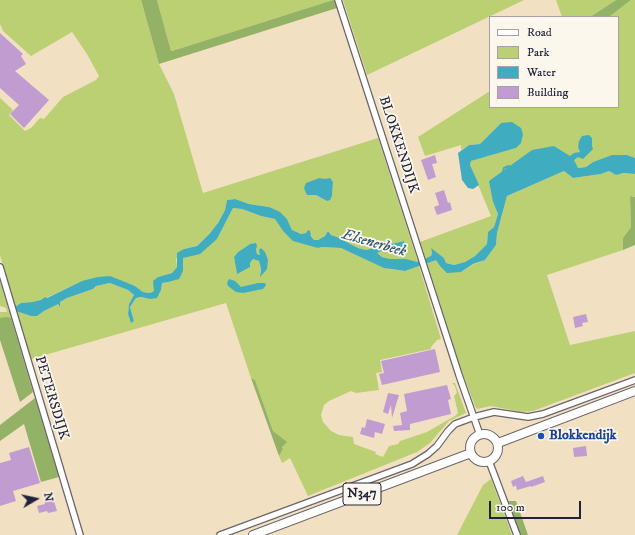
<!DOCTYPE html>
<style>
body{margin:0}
#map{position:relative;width:635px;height:535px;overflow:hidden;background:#f2e0c3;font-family:"IM FELL DW Pica",serif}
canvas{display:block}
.legend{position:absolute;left:489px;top:16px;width:130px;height:92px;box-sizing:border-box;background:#fbf7ec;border:1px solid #a4a2a5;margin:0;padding:5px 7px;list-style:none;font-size:12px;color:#22223b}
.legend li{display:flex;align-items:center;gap:8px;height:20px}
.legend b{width:20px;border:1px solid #a4a2a5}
.north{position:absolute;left:16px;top:479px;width:40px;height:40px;-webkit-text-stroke:3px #fbf7ec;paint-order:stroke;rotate:81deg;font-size:11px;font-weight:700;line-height:16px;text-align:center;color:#22223b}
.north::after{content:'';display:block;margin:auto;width:14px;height:18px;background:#22223b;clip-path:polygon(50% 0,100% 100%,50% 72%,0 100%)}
.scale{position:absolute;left:489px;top:501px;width:92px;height:18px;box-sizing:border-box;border:2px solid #22223b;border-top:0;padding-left:5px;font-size:12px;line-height:14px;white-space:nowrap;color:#22223b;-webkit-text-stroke:3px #fbf7ec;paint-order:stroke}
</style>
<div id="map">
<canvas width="635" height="535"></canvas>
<ul class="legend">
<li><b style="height:5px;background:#fff"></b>Road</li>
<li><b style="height:11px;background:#bbcf73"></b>Park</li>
<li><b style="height:11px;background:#40acbf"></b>Water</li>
<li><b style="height:11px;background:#c19cd1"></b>Building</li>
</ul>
<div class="north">N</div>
<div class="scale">100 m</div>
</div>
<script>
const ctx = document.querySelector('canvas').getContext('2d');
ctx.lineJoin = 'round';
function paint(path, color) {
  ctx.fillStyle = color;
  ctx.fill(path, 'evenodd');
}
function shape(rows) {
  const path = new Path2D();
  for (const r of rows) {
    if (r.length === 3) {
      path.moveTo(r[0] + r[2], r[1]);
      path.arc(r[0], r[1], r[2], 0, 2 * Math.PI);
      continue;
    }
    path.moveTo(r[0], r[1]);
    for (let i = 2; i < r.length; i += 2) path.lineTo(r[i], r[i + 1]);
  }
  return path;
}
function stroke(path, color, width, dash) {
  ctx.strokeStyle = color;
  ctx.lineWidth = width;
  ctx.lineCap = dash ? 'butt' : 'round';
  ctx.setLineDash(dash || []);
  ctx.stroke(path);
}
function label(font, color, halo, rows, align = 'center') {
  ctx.font = font + ' "IM FELL DW Pica",serif';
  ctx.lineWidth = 3.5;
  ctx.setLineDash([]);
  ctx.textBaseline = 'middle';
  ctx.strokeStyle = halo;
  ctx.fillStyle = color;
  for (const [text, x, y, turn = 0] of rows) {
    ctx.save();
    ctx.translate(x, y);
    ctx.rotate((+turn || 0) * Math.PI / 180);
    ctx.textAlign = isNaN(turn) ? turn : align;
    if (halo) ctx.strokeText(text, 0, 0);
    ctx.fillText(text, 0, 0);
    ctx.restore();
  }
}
paint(shape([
 [0,0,141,0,159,64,174,94,203,193,378,138,418,262,406,259,390,259,382,257,376,253,381,251,405,246,404,241,366,250,358,248,337,237,331,235,328,231,325,236,318,240,314,240,308,230,306,233,301,234,292,230,287,219,269,207,249,204,235,199,227,200,225,210,214,230,216,226,197,246,184,249,176,259,177,267,172,273,158,277,154,285,154,291,150,293,143,292,135,286,125,283,82,281,46,298,45,297,41,300,32,302,21,303,15,307,0,255,0,98,13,110,9,115,25,131,31,128,40,118,44,119,63,97,96,80,99,76,87,54,72,32,31,56,3,31,0,24],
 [319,178,333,182,332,196,327,201,316,195,306,183],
 [157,0,333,0,172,51,171,51],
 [343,0,524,0,367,75],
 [556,0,616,0,590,17,562,17],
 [631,0,635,0,635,158,627,155,613,155,593,162,586,167,578,168,573,160,592,146,592,138,580,152,570,157,554,146,493,202,498,214,494,227,488,232,487,244,475,256,465,262,454,265,446,263,444,258,431,249,432,253,431,256,426,259,420,242,491,216,470,165,471,161,516,148,501,123,480,144,469,145,461,150,461,145,425,156,418,137,490,91,490,107,618,107,618,17,609,17],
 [564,171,573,178,601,174,609,171,616,175,622,173,635,174,635,197,630,196,631,227,623,238,623,250,547,275,570,345,635,331,635,373,533,411,522,412,491,406,477,409,475,406,461,369,427,263,436,259,440,266,461,272,474,264,485,260,496,245,497,233,507,196],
 [233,208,242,209,261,216,275,219,283,231,318,248,322,247,341,248,389,269,405,271,419,266,441,339,437,340,431,347,431,349,380,360,382,372,376,373,379,390,356,393,351,391,329,401,324,405,321,415,323,422,331,431,339,435,353,437,354,444,376,452,375,454,383,457,389,446,398,444,400,441,427,432,455,416,458,413,454,396,457,393,455,386,452,383,455,383,466,413,449,421,430,443,417,452,308,496,290,458,282,463,279,456,283,449,282,447,286,442,273,431,255,380,251,378,226,303,31,359,17,311,31,316,37,316,44,311,58,303,59,307,60,302,67,298,93,289,96,286,110,283,128,290,134,295,129,304,128,314,131,322,134,321,130,307,136,298,141,297,150,299,161,290,162,283,168,282,183,271,183,258,217,239],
 [250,244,256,249,257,254,260,255,262,275,260,273,261,269,259,261,253,259,250,263,237,274,234,257,238,252],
 [0,281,11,318,0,318,0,312,7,312,6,308,0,306],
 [491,479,512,535,457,535,483,485]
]), '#bbcf73');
paint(shape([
 [141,0,157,0,171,51,172,51,333,0,334,0,337,8,159,64],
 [616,0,631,0,609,17,590,17],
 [630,196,635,197,635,245,623,250,623,238,631,227],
 [6,317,11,318,33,392,20,402,0,340,0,318],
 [251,378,255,380,273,431,287,442,282,447,283,449,279,456],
 [35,398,59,477,41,482,24,424,0,441,0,425],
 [508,501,516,501,528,535,520,535]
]), '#94b265');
paint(shape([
 [512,122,521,128,523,134,521,143,516,148,471,161,470,165,479,185,473,189,468,188,462,180,458,153,469,145,480,144,501,123],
 [589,135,592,138,592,146,593,149,583,159,578,157,574,160,578,168,586,167,593,162,612,155,627,155,635,158,635,174,623,173,616,175,609,171,601,174,573,178,564,171,507,196,497,233,496,245,485,260,473,264,461,272,447,273,440,266,436,260,405,271,384,268,341,248,322,247,318,248,293,241,283,231,275,219,261,216,242,209,233,208,217,239,200,254,183,258,183,271,179,279,168,282,162,283,161,290,157,298,150,299,141,297,136,298,130,307,134,321,131,323,128,314,129,304,134,295,128,290,110,283,96,286,93,289,67,298,60,302,60,307,58,304,44,311,37,316,31,316,16,311,15,307,21,303,32,302,41,300,45,297,47,298,82,281,98,277,110,276,135,286,143,292,150,293,154,291,153,281,158,277,172,273,177,267,177,253,184,249,197,246,210,233,218,223,225,210,227,200,235,199,249,204,269,207,280,212,287,219,292,230,301,234,306,233,308,230,310,231,311,236,314,240,318,240,325,236,328,231,331,235,337,237,358,248,366,250,404,241,405,246,389,250,385,252,381,251,377,253,382,257,390,259,406,259,418,262,431,256,432,253,431,248,444,258,446,263,454,265,465,262,475,256,487,244,488,232,494,227,498,214,493,202,489,181,532,150,554,146,570,156,574,153,580,152,578,147,579,141,582,136],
 [319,178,325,179,330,178,333,182,332,196,330,200,327,201,316,195,307,195,304,188,306,183],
 [256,243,257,246,256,249,257,254,260,255,259,250,261,248,265,252,268,260,267,269,260,277,261,269,259,261,253,259,250,263,250,267,237,274,234,257,238,252,250,244],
 [229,279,235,281,241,287,258,283,265,283,266,285,263,289,243,293,236,292,228,286,227,283]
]), '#40acbf');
stroke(shape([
 [503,172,504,168,509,166]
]), '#40acbf', 2);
paint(shape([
 [0,33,23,54,21,56,26,64,15,71,49,100,24,128,10,114,19,105,0,88],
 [435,155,437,163,432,164,436,177,428,180,421,160],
 [444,190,448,203,450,202,452,210,437,215,434,207,439,205,435,193],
 [586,314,588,322,582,323,583,326,575,328,573,317],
 [435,349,440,372,382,385,379,374,384,373,381,361],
 [447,385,451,399,448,400,451,414,410,424,410,430,394,431,393,426,402,425,400,413,407,411,404,394],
 [388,393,399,395,392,418,391,405,388,414,383,412],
 [367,419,385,424,382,434,375,432,374,438,360,434,362,427,365,428],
 [609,429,609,435,595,437,594,431],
 [586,446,587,456,574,457,573,448],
 [29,447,40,483,13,491,16,501,0,506,0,463,11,460,9,453],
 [523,476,526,482,543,476,545,482,531,487,531,486,517,490,516,486,517,485,513,487,511,481],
 [53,498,57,511,48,513,47,511,39,513,37,506,45,504,44,500]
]), '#c19cd1');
const minor = shape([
 [338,0,459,375,480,435],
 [0,267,80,535],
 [489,461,517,535],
 [220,535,412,464,428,454,437,446,448,431,455,424,474,417,494,412,528,417,543,414,635,380]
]);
const primary = shape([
 [484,448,14],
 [498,443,635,391],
 [253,535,471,453]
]);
stroke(minor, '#6b646b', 8);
stroke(primary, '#6b646b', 10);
stroke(minor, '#fff', 5.5);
stroke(primary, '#fff', 8);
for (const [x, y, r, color] of [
 [541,436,4,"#1a4fb4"]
]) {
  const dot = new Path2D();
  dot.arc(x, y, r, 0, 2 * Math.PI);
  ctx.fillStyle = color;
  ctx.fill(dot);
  stroke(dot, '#fbf7ec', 1.5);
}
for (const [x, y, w] of [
 [362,494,38]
]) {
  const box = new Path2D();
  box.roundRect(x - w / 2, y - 11, w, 22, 3);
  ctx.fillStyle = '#fbf7ec';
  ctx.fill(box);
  stroke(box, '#22223b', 1);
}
label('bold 13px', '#22223b', null, [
 ["N347",362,494]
]);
label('14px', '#22223b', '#fbf7ec', [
 ["BLOKKENDIJK",398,145,72],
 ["PETERSDIJK",51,398,73]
]);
label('bold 14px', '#164399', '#fbf7ec', [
 ["Blokkendijk",549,436]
], 'left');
label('italic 15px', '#2e5970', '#fbf7ec', [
 ["Elsenerbeek",374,244,16]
]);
</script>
